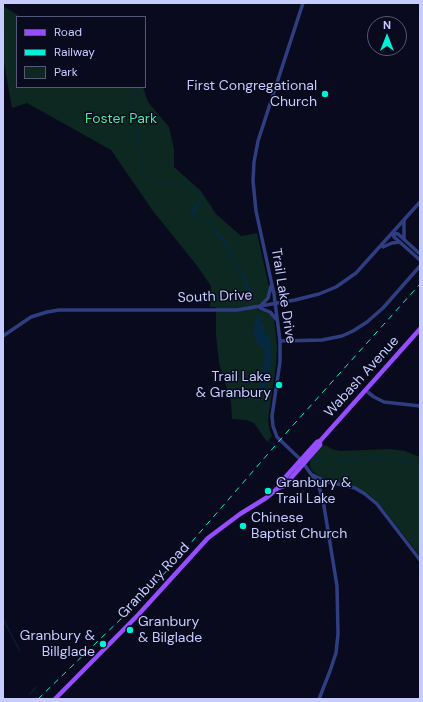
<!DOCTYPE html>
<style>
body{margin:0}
#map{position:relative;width:423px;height:702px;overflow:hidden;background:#090a1d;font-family:"DM Sans",sans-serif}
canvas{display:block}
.frame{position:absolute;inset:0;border:4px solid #c6ccff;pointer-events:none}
.legend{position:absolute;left:16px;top:16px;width:130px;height:72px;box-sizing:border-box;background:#090a1d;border:1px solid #555877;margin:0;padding:5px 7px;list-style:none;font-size:12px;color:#c6ccff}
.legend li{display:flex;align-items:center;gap:8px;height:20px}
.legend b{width:20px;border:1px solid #555877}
.north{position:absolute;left:367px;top:16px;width:40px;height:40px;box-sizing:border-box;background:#090a1d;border:1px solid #555877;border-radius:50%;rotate:0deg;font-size:11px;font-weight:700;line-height:16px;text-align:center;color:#c6ccff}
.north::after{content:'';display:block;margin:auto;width:14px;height:18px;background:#00f1d5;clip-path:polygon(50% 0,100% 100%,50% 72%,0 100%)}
</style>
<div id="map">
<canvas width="423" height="702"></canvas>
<div class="frame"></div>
<ul class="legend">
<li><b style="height:5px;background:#964dff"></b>Road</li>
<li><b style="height:5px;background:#00f1d5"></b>Railway</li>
<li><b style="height:11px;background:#0c2821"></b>Park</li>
</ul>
<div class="north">N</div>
</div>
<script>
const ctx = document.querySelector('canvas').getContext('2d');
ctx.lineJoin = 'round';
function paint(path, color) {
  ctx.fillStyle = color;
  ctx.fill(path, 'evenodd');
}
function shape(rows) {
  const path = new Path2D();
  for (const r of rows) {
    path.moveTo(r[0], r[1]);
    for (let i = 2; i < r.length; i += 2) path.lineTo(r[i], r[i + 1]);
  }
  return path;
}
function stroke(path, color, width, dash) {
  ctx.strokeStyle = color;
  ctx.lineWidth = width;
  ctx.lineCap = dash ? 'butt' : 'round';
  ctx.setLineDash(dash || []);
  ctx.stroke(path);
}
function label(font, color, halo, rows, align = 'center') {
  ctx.font = font + ' "DM Sans",sans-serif';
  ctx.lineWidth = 3;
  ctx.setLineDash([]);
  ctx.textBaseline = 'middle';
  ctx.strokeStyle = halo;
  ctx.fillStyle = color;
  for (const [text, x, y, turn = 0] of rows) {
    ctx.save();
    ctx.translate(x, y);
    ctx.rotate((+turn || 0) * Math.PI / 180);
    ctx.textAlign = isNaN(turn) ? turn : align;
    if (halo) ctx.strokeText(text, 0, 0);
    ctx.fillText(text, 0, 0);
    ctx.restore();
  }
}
paint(shape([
 [3,6,21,17,17,17,17,87,143,87,148,102,169,127,174,149,174,167,201,191,216,214,241,236,257,233,269,287,267,296,263,301,257,305,258,310,266,311,274,318,277,345,276,365,268,420,270,431,272,436,267,442,254,423,246,420,232,419,231,402,219,363,216,335,216,307,210,307,211,286,198,267,153,211,111,150,27,103,12,108,3,57],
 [322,445,325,445,332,449,340,451,389,449,405,451,420,457,420,556,381,506,370,495,349,484,327,480,321,477,312,471,310,466,310,460]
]), '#0c2821');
paint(shape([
 [200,199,201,202,195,210,195,214,210,221,217,232,227,242,230,249,232,259,244,275,247,284,255,296,254,299,250,300,248,298,242,275,231,260,227,246,216,234,211,224,206,220,195,215,192,212,192,209],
 [261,316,262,323,265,326,264,331,270,339,272,355,268,380,266,381,266,390,264,385,259,397,259,386,262,379,265,350,256,342,253,333,256,318]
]), '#062840');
stroke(shape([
 [3,39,11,48,15,58,17,59],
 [136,87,131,109,134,114,139,118,139,125],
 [139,130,138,145,142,157,142,172,145,176,160,184,170,184,176,181,188,186,201,195,200,200],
 [257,314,258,318],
 [266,391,263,414,261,419,263,431,268,441,279,448],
 [314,461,330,459,348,461,377,458,408,461,420,468],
 [3,619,20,651],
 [29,695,36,687]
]), '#062840', 1);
stroke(shape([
 [303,3,258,141,254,162,253,181,256,211,274,294,280,341,280,362,272,416,273,426,277,437,301,460,318,484,323,500,337,586,338,634,336,653,330,671,319,699],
 [393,233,394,237,420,260],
 [393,233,398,234,420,254],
 [404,239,404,221],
 [383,247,392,243,400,242],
 [260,306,268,298,271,286],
 [260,308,270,312,277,320],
 [3,336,31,317,47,312,59,310,237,310,295,300,319,294,336,287,356,273,420,202],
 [280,341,322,340,342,336,353,331,367,322,383,308,420,266],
 [365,390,374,397,384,402,420,406],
 [313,475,327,482],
 [318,484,329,482,355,488,365,494,377,504,420,560]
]), '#2f3e81', 3.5);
stroke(shape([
 [278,488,281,482,317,442,320,441,420,329],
 [55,699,138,615,208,538,240,514,266,498,278,488,284,486,320,445,320,441]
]), '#964dff', 4.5);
stroke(shape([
 [38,699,126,614,163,575,287,432,420,284]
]), '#00f1d5', 1, [6, 5]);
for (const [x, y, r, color] of [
 [325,94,4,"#00f1d5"],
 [279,385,4,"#00f1d5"],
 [268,491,4,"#00f1d5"],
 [243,526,4,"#00f1d5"],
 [130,630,4,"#00f1d5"],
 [103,644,4,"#00f1d5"]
]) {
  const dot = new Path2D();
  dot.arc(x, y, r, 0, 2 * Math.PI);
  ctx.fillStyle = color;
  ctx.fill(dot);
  stroke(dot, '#090a1d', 1.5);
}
label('14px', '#c6ccff', '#090a1d', [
 ["First Congregational",317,86],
 ["Church",317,102],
 ["Trail Lake",271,377],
 ["& Granbury",271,393],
 ["Granbury &",276,483,"left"],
 ["Trail Lake",276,499,"left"],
 ["Chinese",251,518,"left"],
 ["Baptist Church",251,534,"left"],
 ["Granbury",138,622,"left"],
 ["& Bilglade",138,638,"left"],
 ["Granbury &",95,636],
 ["Billglade",95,652]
], 'right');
label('14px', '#46ea9e', '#090a1d', [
 ["Foster Park",121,119]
]);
label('14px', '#c6ccff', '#090a1d', [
 ["Trail Lake Drive",283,296,81],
 ["South Drive",215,297,-2],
 ["Wabash Avenue",362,377,-48],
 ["Granbury Road",154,581,-47]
]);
</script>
